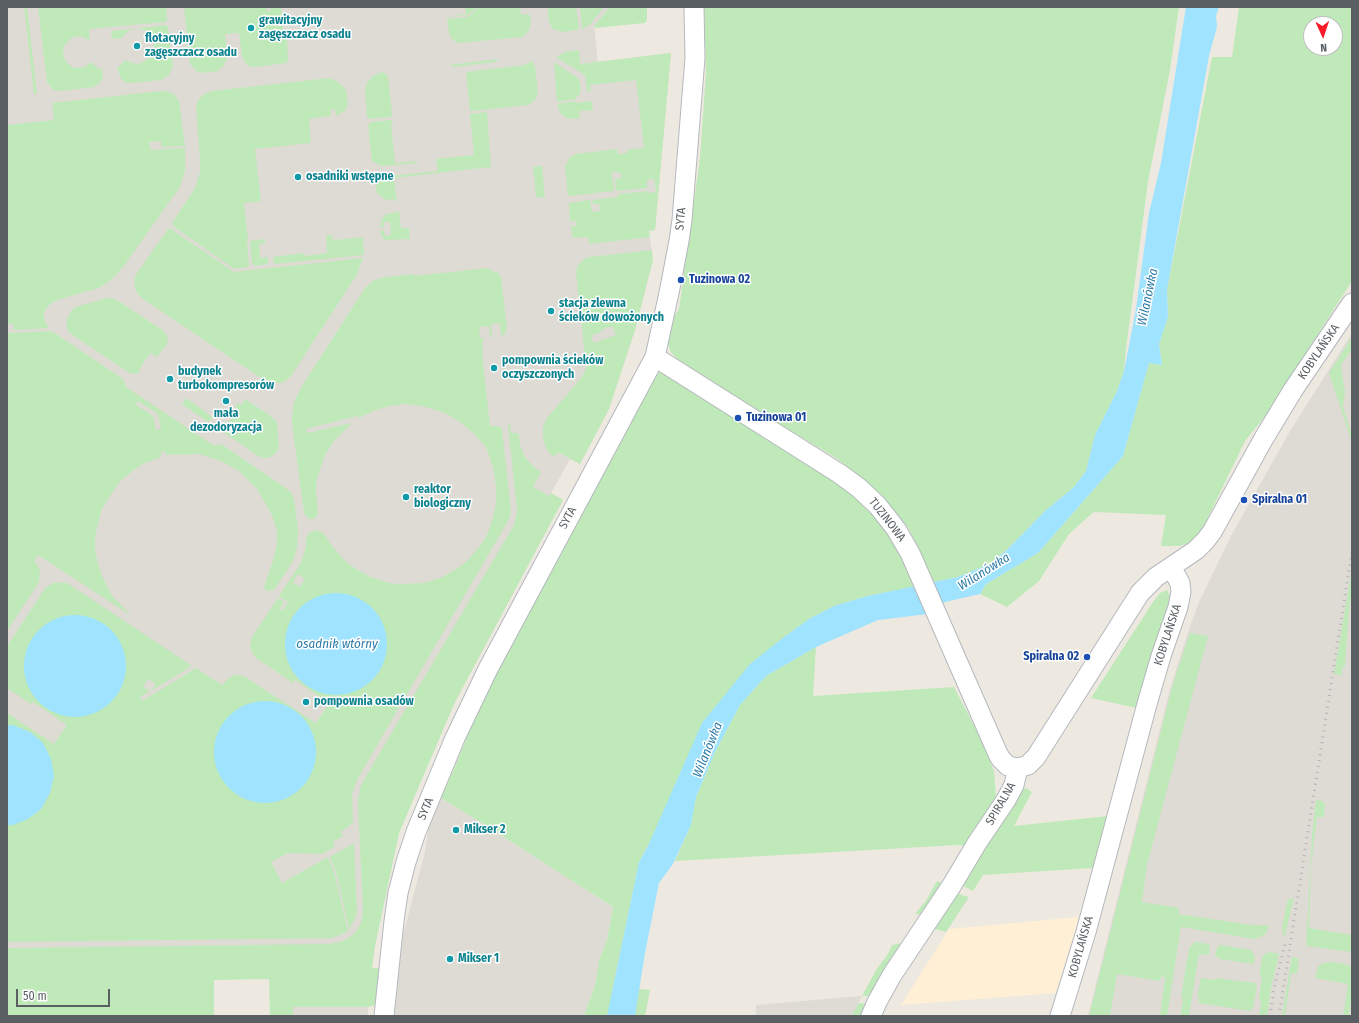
<!DOCTYPE html>
<meta charset="utf-8">
<style>
body{margin:0}
#map{position:relative;width:1359px;height:1023px;overflow:hidden;background:#eee9e0;font-family:"Fira Sans Condensed",sans-serif}
canvas{display:block}
.frame{position:absolute;inset:0;border:8px solid #595f63;pointer-events:none}
.north{position:absolute;left:1303px;top:16px;width:40px;height:40px;box-sizing:border-box;background:#fff;border:1px solid #bdbfc1;border-radius:50%;rotate:177deg;font-size:11px;font-weight:700;line-height:16px;text-align:center;color:#595f63}
.north::after{content:'';display:block;margin:auto;width:14px;height:18px;background:#fc1928;clip-path:polygon(50% 0,100% 100%,50% 72%,0 100%)}
.scale{position:absolute;left:16px;top:989px;width:94px;height:18px;box-sizing:border-box;border:2px solid #595f63;border-top:0;padding-left:5px;font-size:12px;line-height:14px;white-space:nowrap;color:#595f63;-webkit-text-stroke:3px #fff;paint-order:stroke}
</style>
<div id="map">
<canvas width="1359" height="1023"></canvas>
<div class="frame"></div>
<div class="north">N</div>
<div class="scale">50 m</div>
</div>
<script>
const ctx = document.querySelector('canvas').getContext('2d');
ctx.lineJoin = 'round';
function paint(path, color) {
  ctx.fillStyle = color;
  ctx.fill(path, 'evenodd');
}
function shape(rows) {
  const path = new Path2D();
  for (const r of rows) {
    if (r.length === 3) {
      path.moveTo(r[0] + r[2], r[1]);
      path.arc(r[0], r[1], r[2], 0, 2 * Math.PI);
      continue;
    }
    path.moveTo(r[0], r[1]);
    for (let i = 2; i < r.length; i += 2) path.lineTo(r[i], r[i + 1]);
  }
  return path;
}
function stroke(path, color, width, dash) {
  ctx.strokeStyle = color;
  ctx.lineWidth = width;
  ctx.lineCap = dash ? 'butt' : 'round';
  ctx.setLineDash(dash || []);
  ctx.stroke(path);
}
function label(font, color, halo, rows, align = 'center') {
  ctx.font = font + ' "Fira Sans Condensed",sans-serif';
  ctx.lineWidth = 3;
  ctx.setLineDash([]);
  ctx.textBaseline = 'middle';
  ctx.strokeStyle = halo;
  ctx.fillStyle = color;
  for (const [text, x, y, turn = 0] of rows) {
    ctx.save();
    ctx.translate(x, y);
    ctx.rotate((+turn || 0) * Math.PI / 180);
    ctx.textAlign = isNaN(turn) ? turn : align;
    if (halo) ctx.strokeText(text, 0, 0);
    ctx.fillText(text, 0, 0);
    ctx.restore();
  }
}
paint(shape([
 [1079,917,1056,993,901,1005,949,929]
]), '#ffefd4');
paint(shape([
 [7,7,610,7,594,26,598,62,671,53,655,230,649,231,653,260,635,330,609,409,580,464,570,459,551,493,563,500,455,702,423,775,399,833,375,946,7,952],
 [1352,333,1352,1016,1088,1016,1170,689,1186,638,1199,602,1231,536,1290,431],
 [441,798,493,830,613,907,607,940,599,960,596,982,584,1016,391,1016,401,942,425,852,429,823],
 [862,996,854,1013,851,1016,756,1016,756,1005],
 [293,1007,368,1007,368,1016,293,1016]
]), '#dedbd5');
paint(shape([
 [24,7,27,7,37,94,34,94],
 [38,7,166,7,167,20,166,22,89,29,90,41,85,38,79,36,73,37,68,41,64,46,63,52,64,58,67,63,72,67,78,68,85,67,91,62,99,69,102,68,103,77,99,84,94,87,60,91,53,90,47,82],
 [184,7,267,7,266,10,270,12,271,7,281,7,284,38,287,38,288,61,286,63,255,67,249,66,245,63,242,56,239,33,225,34,227,57,224,65,218,71,201,73,197,72,190,64],
 [465,7,477,7,468,15,447,17,466,14],
 [479,7,520,7,521,15,528,14,530,16,531,24,529,30,525,35,521,37,460,43,456,42,451,38,449,33,447,19,468,17],
 [547,7,576,7,579,28,577,30,563,32,553,29,549,22],
 [580,7,604,7,589,26,584,27,584,29,582,29],
 [610,7,647,7,647,20,645,23,595,28,594,26],
 [704,7,1179,7,1170,70,1148,182,1126,349,1124,371,1117,391,1095,435,1086,471,1074,487,1045,511,1008,549,990,564,958,577,934,582,909,529,885,499,869,484,836,458,744,403,677,359,670,351,666,337,670,323,679,309,700,158,706,73],
 [1239,7,1352,7,1352,281,1266,415,1245,441,1200,534,1188,543,1180,546,1161,546,1166,515,1094,512,1069,534,1039,581,1007,607,980,594,986,584,1038,553,1123,456,1149,363,1162,365,1159,344,1168,317,1167,290,1212,57,1232,57],
 [1311,24,1335,24,1335,48,1311,48],
 [166,25,168,27,173,66,169,75,161,80,132,83,127,83,121,79,117,67,120,66,125,60,132,63,139,64,145,61,150,56,153,50,154,44,152,37,148,32,142,29,135,28,128,31,122,38,112,39,111,31],
 [579,50,580,64,671,53,655,230,649,231,650,237,589,244,588,237,574,238,572,235,571,226,577,226,576,221,570,221,569,203,590,200,592,212,600,211,599,204,593,204,592,200,618,197,618,194,648,191,648,193,656,192,654,179,647,180,647,188,616,191,615,179,622,178,621,173,618,173,618,172,612,172,614,191,568,196,565,166,570,157,576,154,617,149,618,154,627,153,627,150,644,148,636,80,590,85,591,91,588,92,587,90,585,75,556,57,565,52],
 [499,59,495,62,455,67,449,65],
 [532,61,535,66,538,92,537,96,534,101,528,105,472,111,470,110,466,72,525,65],
 [554,62,579,79,581,91,580,91,580,95,577,96,576,99,557,102],
 [382,72,386,74,388,77,392,114,391,117,370,119,367,117,365,89,367,83,373,76],
 [329,78,340,83,346,90,348,104,345,111,336,116,335,109,331,110,331,116,309,119,311,143,255,149,261,201,244,203,248,240,247,240,249,266,248,267,234,269,173,226,172,223,195,188,200,172,200,159,196,108,198,100,204,94,211,91],
 [161,91,166,91,174,94,179,101,185,146,161,147,161,141,149,142,150,148,151,150,185,148,185,171,180,187,175,194,123,267,111,280,99,288,57,300,49,305,43,314,46,324,49,328,14,330,13,324,7,324,7,125,54,120,52,103],
 [576,101,577,103,592,101,593,110,579,111,580,118,574,119,567,118,560,113,557,104],
 [487,112,491,167,394,178,397,201,395,201,395,199,388,200,384,199,377,193,375,181,381,177,438,171,436,159,474,155,470,114],
 [392,120,393,122,393,123,391,124,395,163,417,161,417,163,381,166,372,161,368,125,371,122],
 [542,166,545,197,536,197,533,167],
 [399,211,401,228,409,228,410,239,385,240,382,237,380,231,384,230,385,236,391,235,390,222,383,222,384,227,380,228,381,221,385,215],
 [168,229,171,229,234,272,363,258,356,276,291,376,284,382,280,383,271,383,267,382,143,299,137,293,134,285,135,276],
 [326,235,332,235,333,240,363,237,364,255,275,264,274,263,273,257,304,253,305,256,327,253],
 [265,239,265,243,259,244,260,258,268,257,268,264,256,266,252,264,250,241],
 [652,250,653,260,635,330,609,409,580,464,558,452,555,457,549,453,544,443,543,438,543,427,547,418,581,378,584,373,586,367,576,272,578,265,583,260,589,257],
 [612,326,616,335,594,343,591,336,601,332,601,330],
 [488,268,495,273,496,271,501,277,507,328,505,334,501,336,500,323,491,324,492,337,490,337,489,326,479,327,480,338,484,338,484,341,482,341,483,353,482,353,490,426,498,426,502,429,511,512,508,521,358,778,352,793,353,822,349,826,340,832,343,836,333,842,335,847,322,854,288,853,271,862,282,883,328,857,334,872,348,931,340,935,331,938,7,942,7,713,54,744,67,725,33,702,31,704,7,688,7,646,46,587,55,582,67,583,192,666,151,691,156,684,148,679,143,687,150,691,140,697,142,701,196,668,222,685,229,678,234,675,244,676,316,723,329,703,295,680,293,683,256,658,253,654,250,646,252,637,278,598,284,602,280,609,282,611,288,602,279,596,301,563,306,547,306,539,309,533,316,530,323,533,335,550,348,564,370,577,389,583,399,584,423,583,441,578,458,568,468,560,480,546,487,535,493,518,496,503,496,487,493,467,486,447,471,431,457,420,445,413,422,406,405,404,389,406,373,411,359,418,357,416,306,429,307,433,352,423,334,441,325,455,317,478,316,488,318,514,314,519,309,519,304,513,292,423,292,416,294,402,302,386,365,288,373,281,384,277,414,274,414,276],
 [298,574,305,579,300,587,293,582],
 [106,298,115,299,120,302,164,331,167,335,168,341,165,348,164,347,157,357,150,353,139,370,140,371,139,373,132,374,128,372,74,336,69,332,67,328,67,319,71,311,76,307],
 [52,331,123,379,126,387,213,445,221,444,290,491,294,498,298,530,297,548,293,561,274,590,268,591,266,591,264,587,273,561,277,542,277,531,271,513,257,489,239,471,221,461,199,454,166,455,165,451,161,452,161,457,144,463,133,471,121,480,108,499,101,511,98,523,95,538,95,550,98,564,102,576,113,597,132,616,38,555,34,561,37,564,40,571,39,582,7,631,7,333],
 [138,401,158,414,161,429,156,430,153,416,135,404],
 [1352,337,1352,349,1341,365,1345,392,1343,407,1352,435,1352,443,1329,373],
 [664,372,837,480,884,521,918,586,868,596,834,606,809,619,784,637,648,846,639,862,615,978,614,1016,584,1016,596,982,599,960,607,940,613,907,493,830,441,798,454,769,493,673,609,463,606,460,614,456,656,374],
 [186,398,207,413,207,414,213,417,208,422,182,404],
 [245,399,271,416,277,423,279,447,276,453,270,457,264,458,258,456,219,429,219,423,222,425,225,421,228,424,233,416,230,414,238,403,241,405],
 [510,424,511,433,518,433,519,435,520,445,525,457,534,467,541,472,533,487,549,496,551,493,563,500,455,702,399,833,375,946,372,968,382,968,376,1005,368,1007,293,1007,293,1016,270,1016,269,979,214,980,214,1016,7,1016,7,948,329,944,340,942,347,939,355,933,361,923,363,912,358,801,361,785,514,525,517,510,508,425],
 [1352,569,1352,599,1350,600,1345,666,1342,668,1342,675,1334,674],
 [1167,590,1170,596,1169,605,1137,708,1091,698,1153,602,1160,593],
 [1190,633,1208,636,1147,865,1142,902,1179,908,1178,914,1252,925,1269,925,1267,932,1263,936,1255,939,1181,927,1167,1016,1160,1016,1165,977,1161,977,1160,981,1117,974,1110,1016,1089,1016,1172,687],
 [816,647,813,696,954,687,981,739,994,771,996,796,968,846,958,845,675,861,691,825,696,797,715,752,740,705,766,676],
 [1026,788,1032,792,1014,826,1108,816,1093,868,983,875,973,891,963,886,961,883,1020,791],
 [1316,800,1323,801,1325,805,1324,817,1317,817,1311,866,1309,928,1352,935,1352,952,1306,946,1312,836],
 [354,843,357,912,354,921,349,929,336,872,330,857],
 [937,881,944,884,925,915,915,914,927,899],
 [955,893,969,897,946,932,935,929,933,927],
 [1294,898,1284,939,1282,927,1288,899],
 [1195,942,1209,944,1210,948,1209,955,1199,954,1189,1016,1180,1016,1183,1000,1181,996,1189,948],
 [903,943,873,996,862,996,876,970,888,954,892,945],
 [1220,945,1251,950,1255,956,1254,964,1219,959,1219,957,1215,956,1217,948],
 [1270,952,1279,954,1272,983,1267,1016,1259,1016,1261,1001,1259,998,1262,976,1259,975,1262,958,1265,954],
 [1292,956,1299,959,1297,974,1291,973,1285,1016,1282,1016],
 [1330,962,1346,964,1352,967,1352,994,1349,1016,1343,1016,1348,984,1315,978,1318,966,1323,963],
 [1201,978,1216,980,1216,978,1255,983,1257,986,1253,1009,1251,1009,1250,1011,1199,1003,1198,993],
 [638,989,650,990,645,1016,620,1016],
 [859,1003,870,1004,865,1016,851,1016]
]), '#c0e9b9');
paint(shape([
 [1186,7,1219,7,1216,16,1217,27,1209,56,1167,290,1168,317,1159,344,1162,365,1149,363,1123,456,1038,553,986,584,980,594,945,602,928,614,878,620,816,647,766,676,740,705,715,752,696,797,691,825,673,864,659,883,645,953,635,1016,607,1016,639,862,648,846,702,723,750,664,784,637,809,619,834,606,868,596,958,577,990,564,1008,549,1045,511,1074,487,1086,471,1095,435,1117,391,1124,371,1136,309,1149,213,1161,163],
 [336,644,51],
 [75,666,51],
 [265,752,51],
 [7,725,13,725,30,732,43,743,51,759,54,776,50,793,41,809,28,819,13,825,7,825]
]), '#9fe3ff');
const minor = shape([
 [655,357,840,474,859,488,878,506,896,529,910,553,998,754,1001,759,1008,766,1018,768,1028,765,1036,757,1140,593,1156,577,1196,550,1205,541,1212,532,1264,438,1293,390,1352,303],
 [384,1016,394,921,398,893,406,862,416,832,455,738,488,669,655,357,669,293,679,241,682,220,695,58,694,7],
 [871,1016,877,1002,892,975,952,885,977,843,1006,800,1014,785,1018,768],
 [1060,1016,1086,932,1147,704,1161,656,1178,607,1181,592,1180,583,1171,567]
]);
stroke(minor, '#b4b8bd', 21);
stroke(minor, '#fff', 19);
stroke(shape([
 [1270,1016,1274,988,1285,944],
 [1279,1016,1352,551]
]), '#b1b2b3', 3, [1, 5]);
for (const [x, y, r, color] of [
 [251,28,4,"#0f9aa8"],
 [137,46,4,"#0f9aa8"],
 [298,177,4,"#0f9aa8"],
 [681,280,4,"#1a4fb4"],
 [551,311,4,"#0f9aa8"],
 [494,368,4,"#0f9aa8"],
 [170,379,4,"#0f9aa8"],
 [226,401,4,"#0f9aa8"],
 [738,418,4,"#1a4fb4"],
 [406,497,4,"#0f9aa8"],
 [1244,500,4,"#1a4fb4"],
 [1087,657,4,"#1a4fb4"],
 [306,702,4,"#0f9aa8"],
 [456,830,4,"#0f9aa8"],
 [450,959,4,"#0f9aa8"]
]) {
  const dot = new Path2D();
  dot.arc(x, y, r, 0, 2 * Math.PI);
  ctx.fillStyle = color;
  ctx.fill(dot);
  stroke(dot, '#fff', 1.5);
}
label('bold 12px', '#0d838f', '#fff', [
 ["grawitacyjny",259,21],
 ["zagęszczacz osadu",259,35],
 ["flotacyjny",145,39],
 ["zagęszczacz osadu",145,53],
 ["osadniki wstępne",306,177],
 ["stacja zlewna",559,304],
 ["ścieków dowożonych",559,318],
 ["pompownia ścieków",502,361],
 ["oczyszczonych",502,375],
 ["budynek",178,372],
 ["turbokompresorów",178,386],
 ["mała",226,414,"center"],
 ["dezodoryzacja",226,428,"center"],
 ["reaktor",414,490],
 ["biologiczny",414,504],
 ["pompownia osadów",314,702],
 ["Mikser 2",464,830],
 ["Mikser 1",458,959]
], 'left');
label('12px', '#595f63', '#fff', [
 ["SYTA",681,219,-84],
 ["KOBYLAŃSKA",1319,352,-56],
 ["SYTA",568,518,-62],
 ["TUZINOWA",887,520,52],
 ["KOBYLAŃSKA",1168,635,-72],
 ["SPIRALNA",1001,804,-60],
 ["SYTA",426,809,-67],
 ["KOBYLAŃSKA",1081,947,-74]
]);
label('bold 12px', '#164399', '#fff', [
 ["Tuzinowa 02",689,280],
 ["Tuzinowa 01",746,418],
 ["Spiralna 01",1252,500],
 ["Spiralna 02",1079,657,"right"]
], 'left');
label('italic 13px', '#2e7ca9', '#fff', [
 ["Wilanówka",1148,297,-78],
 ["Wilanówka",984,572,-32],
 ["osadnik wtórny",337,644],
 ["Wilanówka",708,750,-68]
]);
</script>
